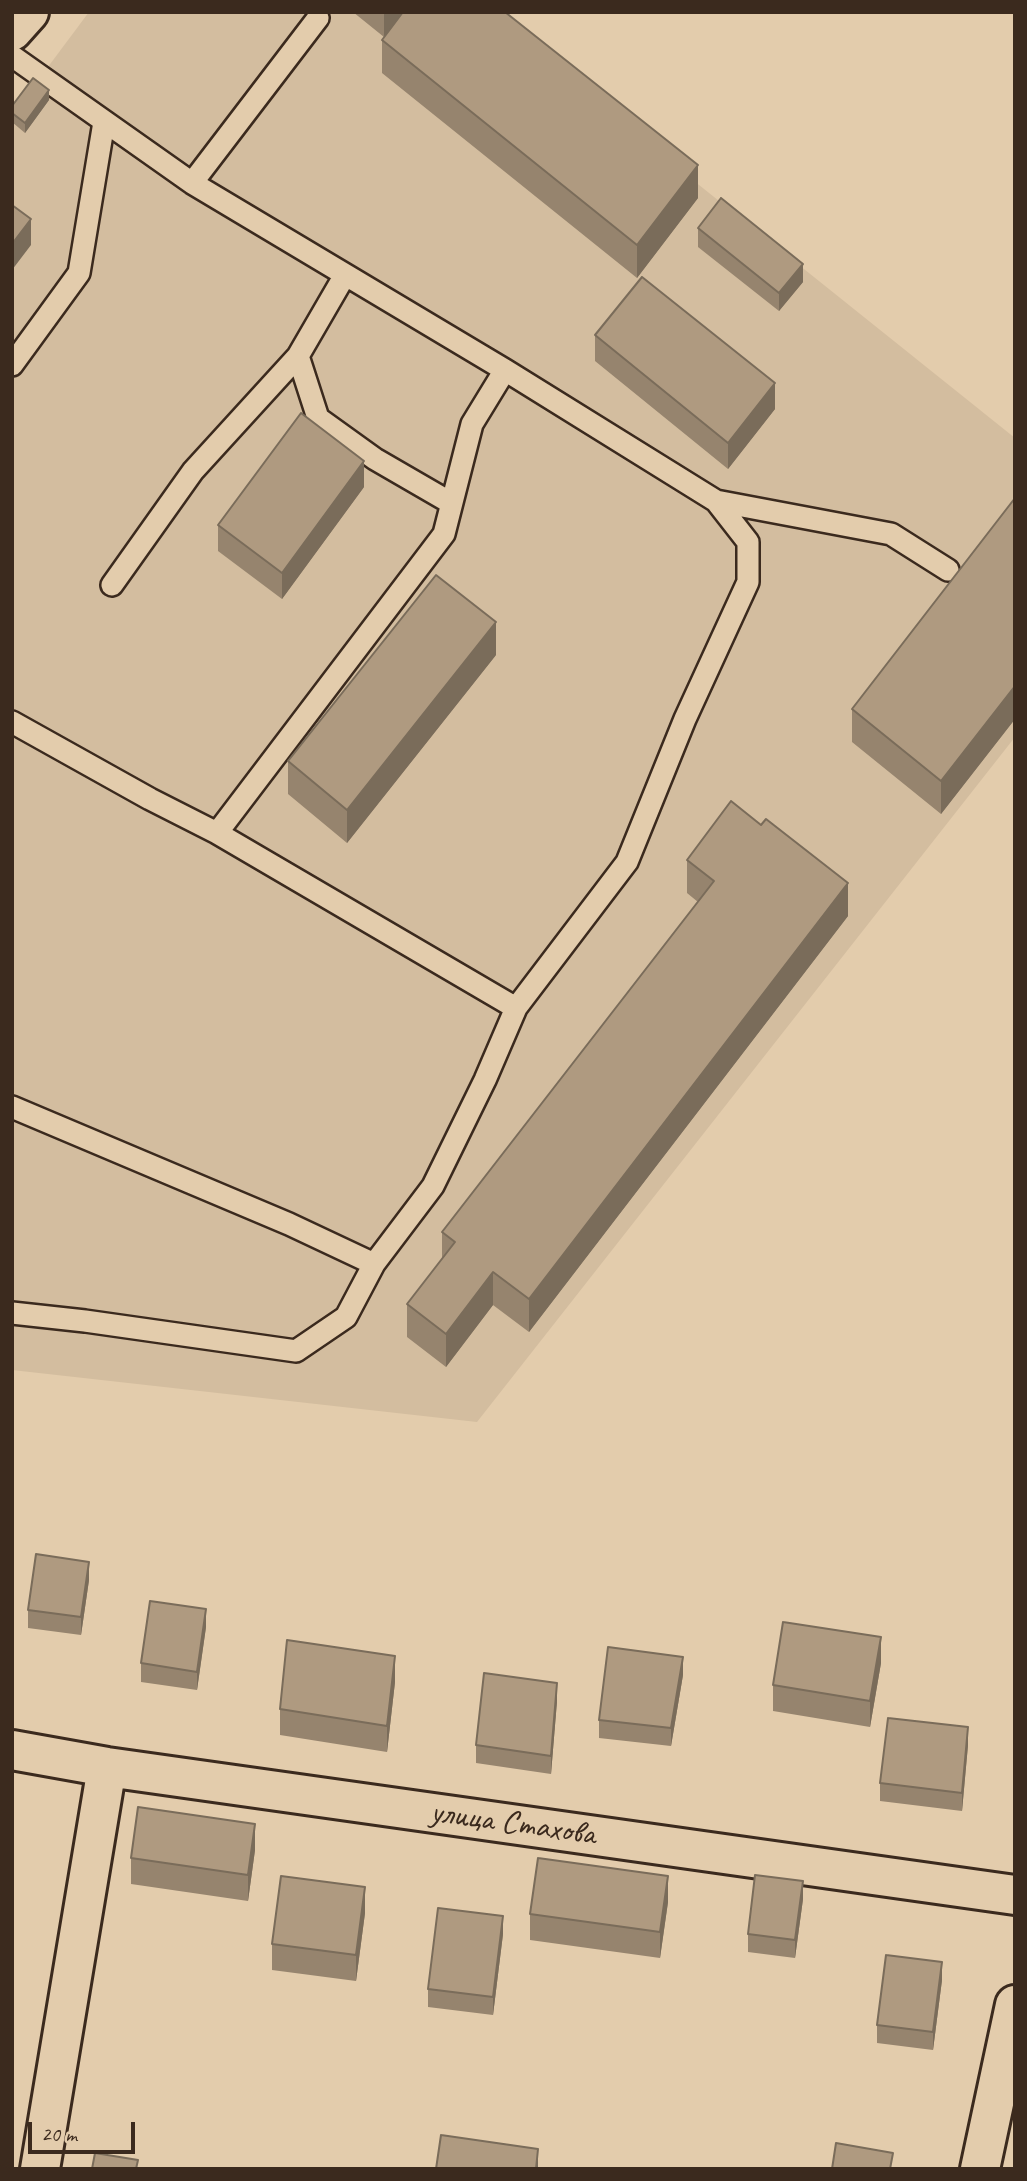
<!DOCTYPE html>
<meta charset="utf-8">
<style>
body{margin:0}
#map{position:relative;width:1027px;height:2181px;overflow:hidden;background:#e3ccac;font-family:Caveat,sans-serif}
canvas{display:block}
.frame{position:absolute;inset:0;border:14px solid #3b2a1e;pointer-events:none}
.scale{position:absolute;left:28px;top:2122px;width:107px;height:32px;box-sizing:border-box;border:4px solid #3b2a1e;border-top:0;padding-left:9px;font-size:21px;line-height:24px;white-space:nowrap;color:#3b2a1e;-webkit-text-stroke:5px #e3ccac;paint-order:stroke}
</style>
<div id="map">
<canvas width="1027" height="2181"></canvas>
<div class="frame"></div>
<div class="scale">20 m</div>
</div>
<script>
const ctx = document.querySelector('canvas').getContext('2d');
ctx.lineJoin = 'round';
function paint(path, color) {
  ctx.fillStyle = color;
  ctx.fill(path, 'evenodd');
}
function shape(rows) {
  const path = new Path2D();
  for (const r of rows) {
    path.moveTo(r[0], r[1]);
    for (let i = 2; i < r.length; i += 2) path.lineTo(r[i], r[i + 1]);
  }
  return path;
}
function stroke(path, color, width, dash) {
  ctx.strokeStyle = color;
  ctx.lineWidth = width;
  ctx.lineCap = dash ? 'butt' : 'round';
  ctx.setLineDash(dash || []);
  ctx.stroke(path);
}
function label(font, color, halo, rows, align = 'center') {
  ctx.font = font + ' Caveat,sans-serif';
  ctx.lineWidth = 5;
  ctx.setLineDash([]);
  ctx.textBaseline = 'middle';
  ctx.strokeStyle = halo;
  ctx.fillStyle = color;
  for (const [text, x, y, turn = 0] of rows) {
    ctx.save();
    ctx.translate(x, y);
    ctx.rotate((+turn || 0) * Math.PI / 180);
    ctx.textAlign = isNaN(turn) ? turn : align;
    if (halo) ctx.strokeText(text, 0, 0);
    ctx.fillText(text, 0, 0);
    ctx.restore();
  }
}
paint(shape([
 [89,12,483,12,1015,438,1015,737,477,1422,12,1370,12,115]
]), '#d3bd9f');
const service = shape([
 [12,56,192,183,505,370,716,501,891,534,948,570],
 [192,183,318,18],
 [345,275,298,356,318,418,375,459,451,503],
 [12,365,79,273,104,122],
 [112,585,193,471,298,356],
 [12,722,150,799,217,833,444,534,472,424,505,370],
 [217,833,516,1008,627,862,685,719,748,582,748,542,716,501],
 [12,1107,289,1224,374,1264],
 [12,1313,85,1321,296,1351,346,1317,374,1264,433,1186,485,1080,516,1008]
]);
const minor = shape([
 [12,31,29,12],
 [12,1750,107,1767,1015,1895],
 [40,2169,107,1767],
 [980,2169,1015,2005]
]);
stroke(service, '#3b2a1e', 26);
stroke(minor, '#3b2a1e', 44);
stroke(service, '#e3ccac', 21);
stroke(minor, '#e3ccac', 38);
paint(shape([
 [353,12,505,12,698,198,637,278,382,73,382,40,384,37],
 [49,100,25,133,12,122,12,106],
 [698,228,803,282,779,311,698,247],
 [595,335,775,409,728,469,595,361],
 [364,487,282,599,218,551,218,525],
 [1015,498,1015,719,941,814,852,742,852,709],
 [496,655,347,843,288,794,288,761],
 [687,860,848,916,529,1332,493,1305,446,1367,407,1337,407,1304,442,1259,442,1232,698,902,687,893],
 [89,1580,81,1635,28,1628,28,1610],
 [206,1627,197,1690,141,1682,141,1663],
 [881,1663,870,1727,773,1711,773,1685],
 [683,1675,671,1746,599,1738,599,1720],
 [395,1682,387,1752,280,1735,280,1709],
 [557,1701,551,1774,476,1763,476,1745],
 [968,1745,962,1811,880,1801,880,1783],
 [255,1850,248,1901,131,1884,131,1858],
 [803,1899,795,1958,748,1952,748,1934],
 [668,1902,660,1958,530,1940,530,1914],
 [365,1913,356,1981,272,1970,272,1944],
 [503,1934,493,2015,428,2007,428,1989],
 [942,1980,933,2050,877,2043,877,2025]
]), '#96846e');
paint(shape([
 [384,12,403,12,384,37],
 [49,90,49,100,25,133,25,123],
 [698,165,698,198,637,278,637,245],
 [31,219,31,245,12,270,12,244],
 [803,264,803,282,779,311,779,293],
 [775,383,775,409,728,469,728,443],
 [364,461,364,487,282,599,282,573],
 [496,622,496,655,347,843,347,810],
 [1015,686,1015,719,941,814,941,781],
 [848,883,848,916,529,1332,529,1299],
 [493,1272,493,1305,446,1367,446,1334],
 [89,1562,89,1580,81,1635,81,1617],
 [206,1609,206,1627,197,1690,197,1672],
 [881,1637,881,1663,870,1727,870,1701],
 [395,1656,395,1682,387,1752,387,1726],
 [683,1657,683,1675,671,1746,671,1728],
 [557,1683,557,1701,551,1774,551,1756],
 [968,1727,968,1745,962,1811,962,1793],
 [255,1824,255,1850,248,1901,248,1875],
 [668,1876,668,1902,660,1958,660,1932],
 [803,1881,803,1899,795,1958,795,1940],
 [365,1887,365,1913,356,1981,356,1955],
 [503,1916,503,1934,493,2015,493,1997],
 [942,1962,942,1980,933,2050,933,2032],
 [538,2149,538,2169,536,2169]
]), '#7a6c5a');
const building = shape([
 [403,12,505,12,698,165,637,245,382,40,403,12],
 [33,78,49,90,25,123,12,113,12,106,33,78],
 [721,198,803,264,779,293,698,228,721,198],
 [12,205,31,219,12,244,12,205],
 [642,277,775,383,728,443,595,335,642,277],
 [301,413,364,461,282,573,218,525,301,413],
 [1015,498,1015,686,941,781,852,709,1015,498],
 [436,575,496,622,347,810,288,761,436,575],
 [731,801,761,825,766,819,848,883,529,1299,493,1272,446,1334,407,1304,455,1242,442,1232,714,881,687,860,731,801],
 [36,1554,89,1562,81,1617,28,1610,36,1554],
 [150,1601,206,1609,197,1672,141,1663,150,1601],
 [783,1622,881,1637,870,1701,773,1685,783,1622],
 [287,1640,395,1656,387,1726,280,1709,287,1640],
 [608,1647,683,1657,671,1728,599,1720,608,1647],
 [484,1673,557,1683,551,1756,476,1745,484,1673],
 [888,1718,968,1727,962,1793,880,1783,888,1718],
 [138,1807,255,1824,248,1875,131,1858,138,1807],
 [538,1858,668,1876,660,1932,530,1914,538,1858],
 [755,1875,803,1881,795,1940,748,1934,755,1875],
 [281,1876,365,1887,356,1955,272,1944,281,1876],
 [438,1908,503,1916,493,1997,428,1989,438,1908],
 [886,1955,942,1962,933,2032,877,2025,886,1955],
 [441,2135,538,2149,536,2169,436,2169,441,2135],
 [836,2143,893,2153,890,2169,832,2169,836,2143],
 [95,2153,138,2160,136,2169,92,2169,95,2153]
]);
paint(building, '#af9a80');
stroke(building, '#7a6c5a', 2);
label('33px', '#3b2a1e', '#e3ccac', [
 ["улица Стахова",513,1824,8]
]);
</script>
